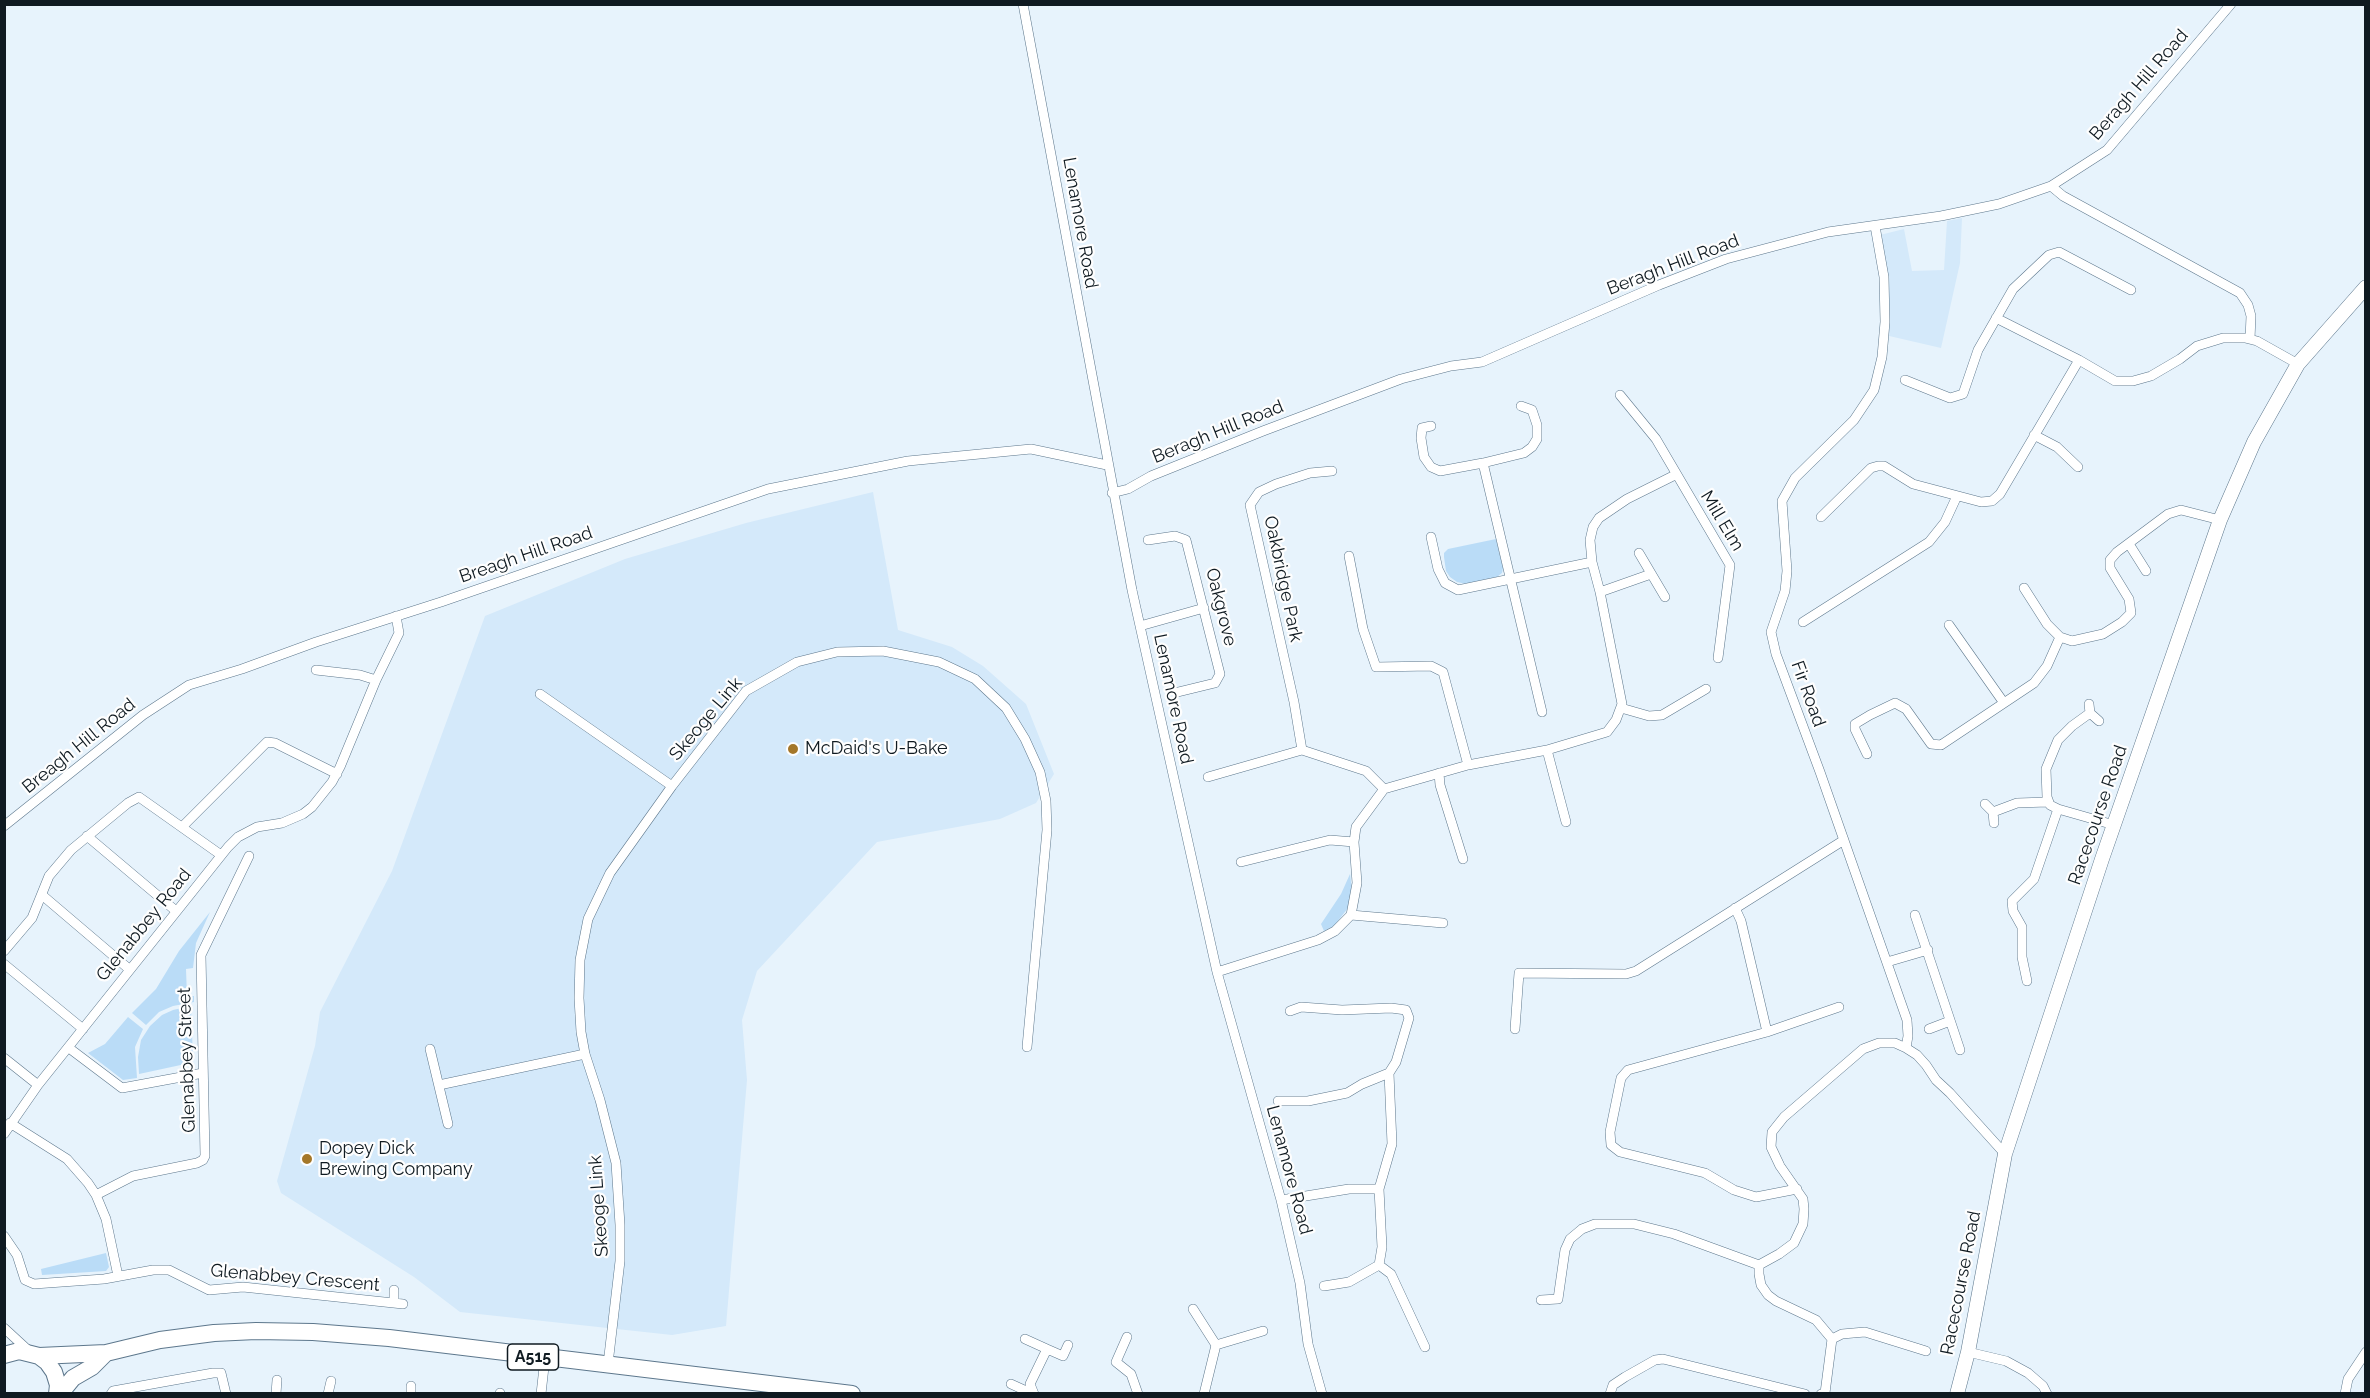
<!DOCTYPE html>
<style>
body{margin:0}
#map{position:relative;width:2370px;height:1398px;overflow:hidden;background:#e7f3fc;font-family:Raleway,sans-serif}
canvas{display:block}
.frame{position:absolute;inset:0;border:6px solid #0f1a21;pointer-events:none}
</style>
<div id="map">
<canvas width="2370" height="1398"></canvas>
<div class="frame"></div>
</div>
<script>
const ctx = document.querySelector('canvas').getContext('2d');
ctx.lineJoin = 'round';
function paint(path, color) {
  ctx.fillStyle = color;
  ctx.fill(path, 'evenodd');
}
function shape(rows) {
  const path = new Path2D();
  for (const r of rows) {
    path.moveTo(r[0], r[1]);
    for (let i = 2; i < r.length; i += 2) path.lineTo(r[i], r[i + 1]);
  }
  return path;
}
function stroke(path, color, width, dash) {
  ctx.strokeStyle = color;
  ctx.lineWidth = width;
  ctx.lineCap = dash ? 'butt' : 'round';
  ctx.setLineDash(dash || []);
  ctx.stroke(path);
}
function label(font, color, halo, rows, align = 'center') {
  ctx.font = font + ' Raleway,sans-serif';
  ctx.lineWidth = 4.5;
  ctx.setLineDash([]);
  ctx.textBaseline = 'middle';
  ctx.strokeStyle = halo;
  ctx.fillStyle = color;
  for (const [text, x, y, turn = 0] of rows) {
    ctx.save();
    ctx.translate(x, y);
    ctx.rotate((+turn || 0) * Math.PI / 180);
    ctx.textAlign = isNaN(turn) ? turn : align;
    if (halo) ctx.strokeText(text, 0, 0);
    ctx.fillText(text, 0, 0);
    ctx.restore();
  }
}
paint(shape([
 [1962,218,1960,263,1941,348,1885,335,1880,235,1904,229,1912,271,1944,270,1947,221],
 [873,492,898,630,952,647,983,666,1026,704,1054,774,1036,803,1000,819,877,842,757,971,742,1020,747,1080,726,1326,672,1335,460,1312,414,1277,281,1193,277,1181,315,1046,320,1012,392,871,485,616,625,559,746,523]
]), '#d4e9fa');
paint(shape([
 [1496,539,1503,568,1502,573,1497,577,1466,584,1457,582,1450,577,1446,571,1444,557,1444,553,1448,549],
 [1350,874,1352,890,1348,908,1334,926,1324,931,1321,924,1341,894],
 [210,912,196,943,193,968,186,969,187,996,194,996,194,1002,173,1006,159,1012,146,1025,132,1013,156,989,179,951],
 [191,1006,193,1059,190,1063,139,1074,138,1057,141,1040,150,1026,162,1015,173,1010],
 [128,1017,143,1029,135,1047,137,1078,123,1080,88,1053,105,1044],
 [106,1253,109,1267,106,1271,42,1275,41,1269]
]), '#badcf7');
const street = shape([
 [1023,4,1132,590,1217,972,1281,1200,1300,1283,1308,1344,1322,1394],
 [2051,186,2063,196,2240,293,2248,305,2251,316,2250,339],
 [1875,226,1884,277,1885,322,1882,357,1874,390,1854,420,1795,478,1782,501,1787,571,1785,591,1771,632,1776,654,1820,772,1907,1020,1908,1036,1906,1048],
 [1996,318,2079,360,2115,381,2133,381,2151,376,2180,359,2197,346,2223,338,2245,338,2257,341,2298,364],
 [1905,380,1950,398,1963,394,1978,350,2013,289,2049,255,2059,252,2131,290],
 [1620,395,1656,439,1730,565,1718,658],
 [1431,426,1422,428,1421,438,1424,457,1431,467,1440,471,1483,463,1524,453,1532,447,1537,439,1537,425,1532,410,1521,406],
 [2034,435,2057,447,2078,467],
 [1483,463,1542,712],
 [1332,471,1310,473,1276,484,1259,492,1250,505,1294,702,1302,750,1366,771,1384,789],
 [1112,493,1128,489,1151,476,1263,431,1401,379,1451,366,1482,362,1659,285,1726,259,1828,232,1941,216,1999,204,2051,186,2107,150,2231,4],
 [1821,517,1871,468,1878,466,1884,466,1913,484,1981,502,1992,501,2000,494,2079,360],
 [1431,537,1438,569,1445,583,1458,590,1592,562],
 [1148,540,1175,536,1186,540,1220,674,1215,683,1178,692],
 [2129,544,2146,571],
 [1639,553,1665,597],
 [1349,556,1363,629,1376,667,1431,666,1443,672,1468,765],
 [2024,588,2047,624,2060,637,2072,641,2103,634,2122,622,2131,613,2129,599,2110,568,2110,560,2117,552,2168,514,2181,510,2220,520],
 [1600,592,1651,574],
 [1803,622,1929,542,1945,522,1957,496],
 [1949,625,2004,703],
 [1140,626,1204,608],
 [316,670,360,675,376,680],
 [540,694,672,786],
 [2089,704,2090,713,2099,721],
 [1621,708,1649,716,1662,715,1706,689],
 [2090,713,2072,726,2058,740,2046,769,2047,797,2050,805,2058,809,2114,825],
 [1547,750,1566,822],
 [1867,754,1855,729,1855,724,1870,715,1895,703,1906,709,1931,744,1941,745,2034,683,2047,666,2060,637],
 [1439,773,1440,785,1463,859],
 [1208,777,1302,750],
 [1985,804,1993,812,1994,823],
 [1993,812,2017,803,2048,802],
 [4,826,143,715,189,685,242,669,316,642,441,602,768,489,908,461,1031,449,1107,465],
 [182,827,267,742,275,743,337,774],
 [87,836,176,911],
 [1241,862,1330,840,1354,842],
 [42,895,129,969],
 [1735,908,1741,921,1767,1032],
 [1351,915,1443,923],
 [1915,915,1960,1050],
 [4,951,32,918,49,876,71,850,128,803,139,797,221,855],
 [1887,962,1928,950],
 [4,964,83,1029],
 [1217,972,1318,940,1335,931,1351,915,1357,883,1354,842,1356,827,1384,789,1468,765,1547,750,1607,732,1616,720,1622,704,1600,592,1592,562,1590,540,1593,527,1599,518,1627,499,1675,475],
 [2027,981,2022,957,2022,927,2013,911,2012,901,2034,879,2058,809],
 [1515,1029,1519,973,1626,974,1636,971,1844,840],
 [1929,1029,1950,1021],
 [69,1048,122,1088,203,1073],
 [430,1049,448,1124],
 [4,1058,38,1085],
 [439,1085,585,1054],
 [1278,1101,1308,1101,1347,1093,1362,1084,1389,1073],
 [10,1123,67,1159,88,1183,96,1195,106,1219,118,1276],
 [4,1134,38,1085,228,847,238,837,257,827,282,823,303,814,312,807,332,782,340,767,376,680,399,633,396,616],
 [1379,1189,1382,1247,1379,1265,1391,1274,1425,1347],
 [1797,1189,1756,1197,1734,1190,1705,1173,1620,1152,1611,1145,1610,1132,1621,1078,1628,1070,1767,1032,1839,1007],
 [96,1195,133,1176,197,1163,203,1160,205,1156,201,955,249,856],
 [1281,1200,1349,1189,1379,1189,1392,1144,1389,1073,1396,1062,1409,1018,1406,1010,1391,1008,1342,1010,1301,1007,1290,1011],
 [4,1236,17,1255,25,1280,34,1284,104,1279,153,1270,169,1270,209,1290,243,1287,403,1304],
 [1759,1265,1759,1274,1761,1285,1768,1295,1776,1301,1816,1320,1832,1339,1825,1393,1821,1394],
 [1324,1286,1349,1282,1379,1265],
 [1541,1300,1558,1299,1565,1250,1570,1239,1582,1229,1595,1224,1634,1224,1674,1234,1759,1265,1779,1254,1794,1243,1803,1224,1804,1209,1803,1199,1780,1166,1771,1147,1772,1132,1784,1117,1863,1049,1879,1043,1895,1043,1906,1048,1917,1055,1926,1065,1936,1080,1950,1093,2005,1154],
 [394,1303,394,1290],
 [1193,1309,1216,1345],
 [4,1328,29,1351],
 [1127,1337,1116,1362,1131,1374,1138,1394],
 [1025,1339,1047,1349],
 [1832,1339,1842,1334,1865,1332,1926,1351],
 [1968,1352,2006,1361,2028,1373,2043,1386,2047,1394],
 [608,1364,620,1261,620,1225,616,1163,600,1100,585,1054,581,1032,579,998,580,960,588,919,610,873,672,786,746,691,797,662,837,652,883,651,939,662,975,679,1006,708,1025,739,1040,772,1046,801,1047,830,1027,1047],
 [1011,1384,1033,1394],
 [111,1394,113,1391,213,1373,221,1373,226,1394],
 [276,1394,277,1380],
 [328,1394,331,1381],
 [411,1394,411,1386],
 [500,1394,500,1393],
 [541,1394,545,1358],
 [1034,1394,1030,1384,1047,1349,1063,1356,1068,1345],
 [1204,1394,1216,1345,1263,1331],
 [1610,1394,1613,1385,1625,1377,1655,1360,1663,1359,1805,1394],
 [2345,1394,2348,1379,2366,1352]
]);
const secondary = shape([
 [1957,1394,1968,1352,2005,1154,2102,859,2220,520,2254,442,2298,364,2366,287]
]);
const highway = shape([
 [4,1355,19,1351,39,1356,47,1362,54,1372,58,1385,57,1394],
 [39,1356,106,1353,160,1340,214,1333,256,1331,313,1332,389,1338,852,1394],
 [60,1394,73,1378,92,1367,106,1353]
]);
stroke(street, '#5d778c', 10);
stroke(secondary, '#5d778c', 15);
stroke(highway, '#5d778c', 18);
stroke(street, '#fff', 9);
stroke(secondary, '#fff', 14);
stroke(highway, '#fff', 16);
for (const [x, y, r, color] of [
 [793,749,6,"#a47729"],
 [307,1159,6,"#a47729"]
]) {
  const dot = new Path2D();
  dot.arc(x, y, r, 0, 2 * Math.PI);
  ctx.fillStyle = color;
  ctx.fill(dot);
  stroke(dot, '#fefefe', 2);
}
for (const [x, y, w] of [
 [533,1357,51]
]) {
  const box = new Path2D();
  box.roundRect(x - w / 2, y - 13, w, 26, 4.5);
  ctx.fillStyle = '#fefefe';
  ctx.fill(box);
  stroke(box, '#0f1a21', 1.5);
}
label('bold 16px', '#0f1a21', null, [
 ["A515",533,1357]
]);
label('18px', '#0f1a21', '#fefefe', [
 ["Beragh Hill Road",2139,85,-49],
 ["Lenamore Road",1080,223,80],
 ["Beragh Hill Road",1673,265,-21],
 ["Beragh Hill Road",1218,432,-22],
 ["Mill Elm",1722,521,59],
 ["Breagh Hill Road",526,555,-19],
 ["Oakbridge Park",1283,579,78],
 ["Oakgrove",1221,607,76],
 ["Fir Road",1808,694,70],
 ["Lenamore Road",1173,699,78],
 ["Skeoge Link",706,719,-50],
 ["Breagh Hill Road",79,746,-39],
 ["Racecourse Road",2098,815,-71],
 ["Glenabbey Road",144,925,-51],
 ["Glenabbey Street",187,1060,-92],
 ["Lenamore Road",1289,1170,75],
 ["Skeoge Link",599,1206,-94],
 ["Glenabbey Crescent",295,1278,5],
 ["Racecourse Road",1961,1283,-79]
]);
label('18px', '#0f1a21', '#fefefe', [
 ["McDaid's U-Bake",805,749],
 ["Dopey Dick",319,1149],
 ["Brewing Company",319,1170]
], 'left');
</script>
